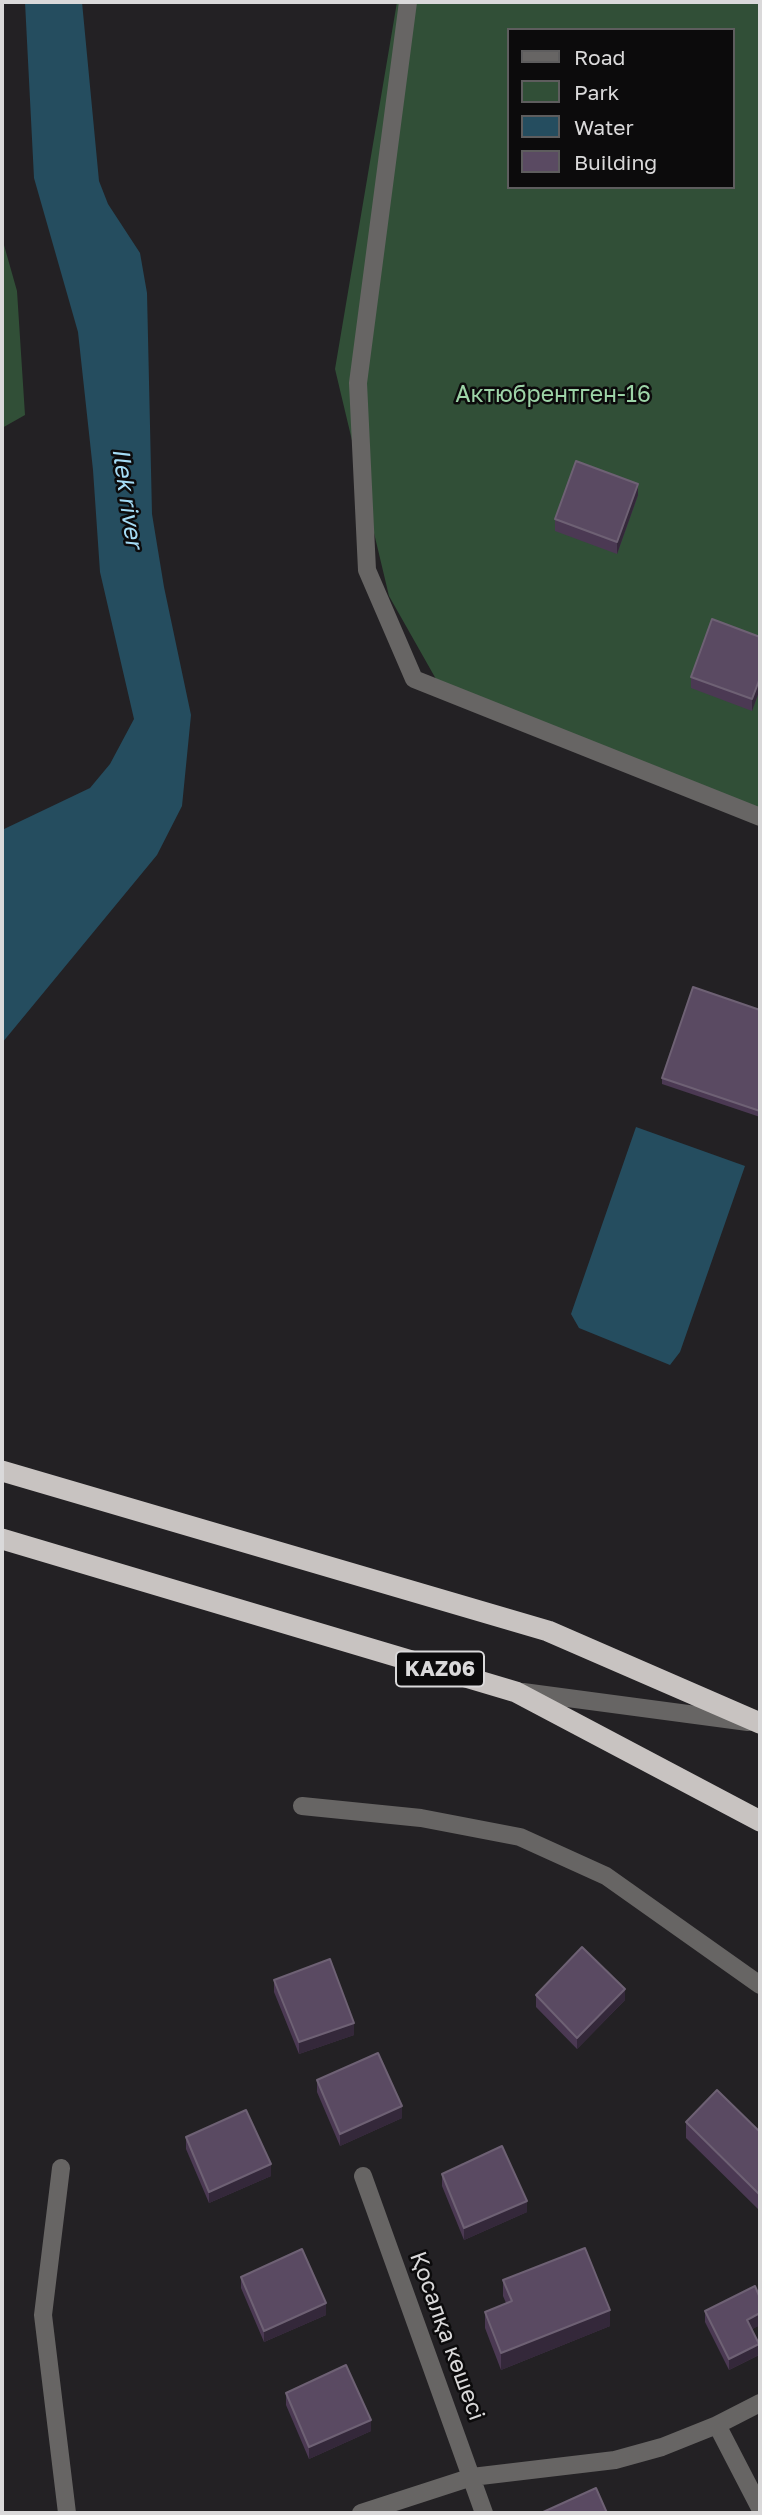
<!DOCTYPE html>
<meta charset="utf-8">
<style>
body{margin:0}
#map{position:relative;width:762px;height:2515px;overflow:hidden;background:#232124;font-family:"Golos Text",sans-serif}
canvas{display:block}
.frame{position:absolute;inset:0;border:4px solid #dad9da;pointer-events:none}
.legend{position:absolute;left:507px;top:28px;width:228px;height:161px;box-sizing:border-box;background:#0c0b0c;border:2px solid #5e5d5e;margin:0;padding:9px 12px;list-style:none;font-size:21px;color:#dad9da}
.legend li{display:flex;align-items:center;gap:14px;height:35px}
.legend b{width:35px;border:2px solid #5e5d5e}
</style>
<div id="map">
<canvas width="762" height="2515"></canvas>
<div class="frame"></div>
<ul class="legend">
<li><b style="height:9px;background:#676564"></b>Road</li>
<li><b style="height:19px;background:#314f37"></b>Park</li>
<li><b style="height:19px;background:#254d5f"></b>Water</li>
<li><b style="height:19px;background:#5a4a62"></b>Building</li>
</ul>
</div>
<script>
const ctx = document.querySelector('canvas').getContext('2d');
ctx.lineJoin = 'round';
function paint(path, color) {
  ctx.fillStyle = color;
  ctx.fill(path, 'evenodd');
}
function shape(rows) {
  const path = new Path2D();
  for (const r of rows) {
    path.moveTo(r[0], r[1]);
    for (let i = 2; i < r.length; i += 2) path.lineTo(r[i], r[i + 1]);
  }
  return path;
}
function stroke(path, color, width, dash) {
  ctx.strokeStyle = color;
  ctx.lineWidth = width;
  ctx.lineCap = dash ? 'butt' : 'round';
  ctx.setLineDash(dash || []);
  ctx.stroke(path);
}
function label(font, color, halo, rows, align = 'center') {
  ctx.font = font + ' "Golos Text",sans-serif';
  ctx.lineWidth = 5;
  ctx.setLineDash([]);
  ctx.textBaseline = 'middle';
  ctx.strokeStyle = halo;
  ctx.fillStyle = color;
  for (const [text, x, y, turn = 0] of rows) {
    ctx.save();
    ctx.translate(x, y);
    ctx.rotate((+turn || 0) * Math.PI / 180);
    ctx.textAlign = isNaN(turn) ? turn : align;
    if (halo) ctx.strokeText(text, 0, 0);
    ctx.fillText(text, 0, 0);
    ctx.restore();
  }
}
paint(shape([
 [397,2,760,2,760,821,445,695,389,596,335,369],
 [508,30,732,30,732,187,508,187],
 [2,238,17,291,25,415,2,428]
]), '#314f37');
paint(shape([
 [25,2,82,2,99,181,108,204,140,253,147,293,152,514,164,587,191,715,182,806,157,855,2,1043,2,830,90,788,110,764,134,719,100,572,93,470,78,332,34,178],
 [636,1127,745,1166,680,1352,670,1365,579,1328,571,1314]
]), '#254d5f');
stroke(shape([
 [408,2,358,383,367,570,414,679,760,817],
 [523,1692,748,1722],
 [302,1806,421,1818,520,1837,606,1876,760,1985],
 [61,2168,43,2315,67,2513],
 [363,2176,484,2513],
 [717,2425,760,2508],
 [361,2513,472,2477,615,2460,662,2447,717,2425,760,2403]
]), '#676564', 18);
stroke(shape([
 [2,1471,548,1631,760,1723],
 [2,1539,516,1692,760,1821]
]), '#c8c3c1', 21);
paint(shape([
 [638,495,617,554,555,531,555,519],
 [760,637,760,689,752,711,691,688,691,677],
 [760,1010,760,1117,662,1084,662,1078],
 [274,1980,354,2035,299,2054,274,1992],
 [536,1995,625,2000,577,2049,536,2007],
 [317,2080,402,2118,340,2146,317,2092],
 [686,2122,760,2132,760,2211,686,2138],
 [186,2137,271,2176,209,2203,186,2149],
 [442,2174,527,2212,464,2240,442,2186],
 [241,2277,326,2315,264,2342,241,2288],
 [503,2280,610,2326,501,2370,485,2328,485,2312,506,2303,503,2296],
 [760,2298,760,2325,752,2329,759,2355,729,2370,705,2322,705,2311],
 [286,2393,371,2431,309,2459,286,2405]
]), '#4b3953');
paint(shape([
 [638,484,638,495,617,554,617,542],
 [760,678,760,689,752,711,752,699],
 [625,1989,625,2000,577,2049,577,2038],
 [354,2023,354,2035,299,2054,299,2042],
 [402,2106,402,2118,340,2146,340,2134],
 [271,2164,271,2176,209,2203,209,2192],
 [527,2201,527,2212,464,2240,464,2228],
 [326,2303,326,2315,264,2342,264,2331],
 [610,2310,610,2326,501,2370,501,2353],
 [760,2313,760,2325,747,2332,747,2320],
 [759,2344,759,2355,729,2370,729,2359],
 [371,2420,371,2431,309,2459,309,2447]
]), '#34283a');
const building = shape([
 [576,461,638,484,617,542,555,519,576,461],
 [712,619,760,637,760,678,752,699,691,677,712,619],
 [693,987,760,1010,760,1111,662,1078,693,987],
 [582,1947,625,1989,577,2038,536,1995,582,1947],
 [330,1959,354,2023,299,2042,274,1980,330,1959],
 [378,2053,402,2106,340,2134,317,2080,378,2053],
 [717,2090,760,2132,760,2195,686,2122,717,2090],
 [246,2110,271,2164,209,2192,186,2137,246,2110],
 [502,2146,527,2201,464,2228,442,2174,502,2146],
 [585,2248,610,2310,501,2353,485,2312,512,2301,503,2280,585,2248],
 [302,2249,326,2303,264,2331,241,2277,302,2249],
 [755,2286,760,2298,760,2313,747,2320,759,2344,729,2359,705,2311,755,2286],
 [346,2365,371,2420,309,2447,286,2393,346,2365],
 [596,2488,607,2513,541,2513,596,2488]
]);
paint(building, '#5a4a62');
stroke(building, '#6e6174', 2);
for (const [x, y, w] of [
 [440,1669,88]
]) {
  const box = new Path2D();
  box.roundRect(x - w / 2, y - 17.5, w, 35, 5);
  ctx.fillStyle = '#0c0b0c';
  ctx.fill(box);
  stroke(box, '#dad9da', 2);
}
label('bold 21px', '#dad9da', null, [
 ["KАZ06",440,1669]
]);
label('23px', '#9dd4a7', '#0c0b0c', [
 ["Актюбрентген-16",553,395]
]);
label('23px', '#dad9da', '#0c0b0c', [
 ["Қосалқа көшесі",447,2336,70]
]);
label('italic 24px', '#a5dcf6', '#0c0b0c', [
 ["Ilek river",127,498,82]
]);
</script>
